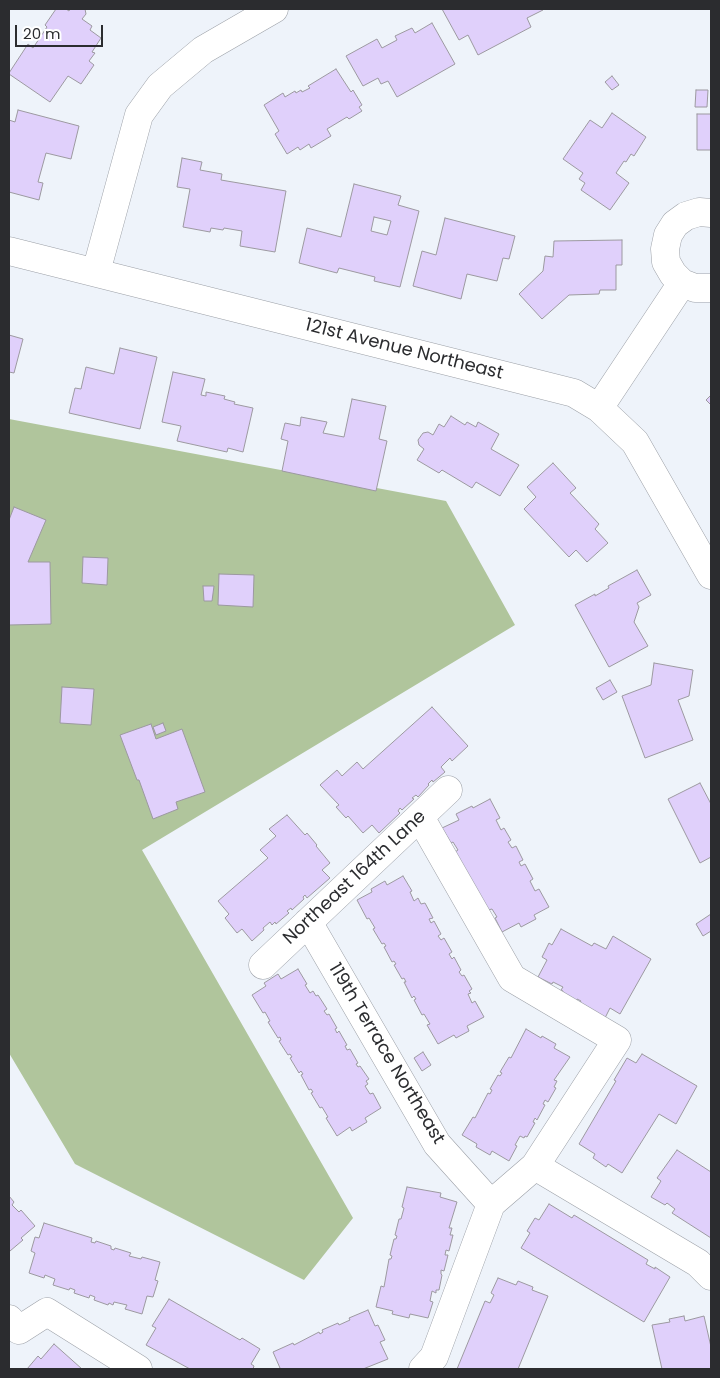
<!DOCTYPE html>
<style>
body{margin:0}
#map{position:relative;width:720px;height:1378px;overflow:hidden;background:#eef3fa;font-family:Poppins,sans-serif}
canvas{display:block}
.frame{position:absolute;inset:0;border:10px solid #2b2c2f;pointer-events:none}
.scale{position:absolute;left:15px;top:25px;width:88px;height:22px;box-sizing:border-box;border:2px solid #2b2c2f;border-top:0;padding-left:6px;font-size:15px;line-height:18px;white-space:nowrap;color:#2b2c2f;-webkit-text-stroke:4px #fff;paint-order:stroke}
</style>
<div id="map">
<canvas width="720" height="1378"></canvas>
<div class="frame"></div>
<div class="scale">20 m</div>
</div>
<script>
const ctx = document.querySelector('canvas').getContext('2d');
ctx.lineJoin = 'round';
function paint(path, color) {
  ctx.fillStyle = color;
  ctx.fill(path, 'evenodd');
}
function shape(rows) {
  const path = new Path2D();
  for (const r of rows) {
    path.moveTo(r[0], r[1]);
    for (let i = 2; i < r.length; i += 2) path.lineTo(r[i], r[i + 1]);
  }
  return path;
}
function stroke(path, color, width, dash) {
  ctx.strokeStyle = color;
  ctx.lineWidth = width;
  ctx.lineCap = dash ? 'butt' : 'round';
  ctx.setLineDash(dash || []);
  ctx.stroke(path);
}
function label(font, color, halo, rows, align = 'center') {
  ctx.font = font + ' Poppins,sans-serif';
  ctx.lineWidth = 4;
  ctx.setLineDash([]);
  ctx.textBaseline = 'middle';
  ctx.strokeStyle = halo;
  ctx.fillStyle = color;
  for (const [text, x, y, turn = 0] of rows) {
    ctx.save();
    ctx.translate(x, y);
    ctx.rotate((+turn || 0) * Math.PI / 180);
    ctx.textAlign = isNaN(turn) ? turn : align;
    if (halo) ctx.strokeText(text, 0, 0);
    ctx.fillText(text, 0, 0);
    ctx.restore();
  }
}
paint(shape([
 [9,419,446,501,515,625,142,850,353,1218,304,1280,75,1164,9,1053]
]), '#b0c59c');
const building = shape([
 [56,9,66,9,69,11,70,9,85,9,86,14,82,19,92,26,90,30,101,38,92,52,95,53,89,61,94,65,81,84,68,76,50,102,9,74,9,73,28,44,33,48,47,27,45,25,56,9],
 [442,9,543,9,543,10,527,18,531,27,478,55,468,35,459,40,442,9],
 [432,23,455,64,397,97,388,81,381,84,378,78,363,86,346,56,377,39,382,48,397,40,395,36,412,28,415,33,432,23],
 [336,69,351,92,353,90,362,105,359,107,362,111,349,119,347,117,327,129,331,136,311,148,309,144,300,150,298,147,287,154,275,134,279,131,264,105,283,93,285,97,295,91,296,93,301,90,302,92,310,88,308,86,336,69],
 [612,76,619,85,612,90,605,82,612,76],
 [696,90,708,90,707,107,695,107,696,90],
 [18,110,79,126,71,159,46,153,38,182,43,183,39,200,9,192,9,120,15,122,18,110],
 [612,113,646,137,634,156,631,154,626,162,624,161,616,173,629,183,610,210,581,190,585,183,579,179,583,173,563,159,590,120,602,128,612,113],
 [697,114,711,114,711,150,697,150,697,114],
 [182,158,202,162,200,170,222,174,221,180,286,191,275,252,240,246,242,231,224,228,223,230,211,228,210,232,183,227,190,189,177,187,182,158],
 [354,184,401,196,398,205,419,211,400,287,374,281,375,277,339,268,337,273,299,263,307,228,341,237,354,184],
 [374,217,391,221,387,235,371,231,374,217],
 [445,218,515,236,509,259,503,258,497,281,467,274,461,299,413,286,422,251,436,255,445,218],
 [622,240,622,265,616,265,616,290,600,290,599,294,569,295,542,319,519,294,543,271,545,256,553,257,554,241,622,240],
 [9,335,23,339,14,373,9,372,9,335],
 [120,348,157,357,140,429,69,413,75,388,81,389,86,367,114,374,120,348],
 [173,372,205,379,201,395,206,396,206,392,225,396,224,399,235,402,234,404,253,408,243,452,228,448,227,452,177,441,181,426,162,422,173,372],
 [711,395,711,405,706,400,711,395],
 [352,399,386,406,379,439,387,441,376,491,282,471,288,441,281,439,285,423,300,426,301,417,327,422,323,433,344,437,352,399],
 [451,416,465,425,467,422,476,427,478,422,499,434,491,449,519,465,500,496,476,482,472,488,442,470,439,473,417,460,424,449,419,445,418,440,423,433,428,432,433,435,439,424,444,427,451,416],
 [553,463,576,488,570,493,599,524,595,529,608,543,587,562,576,550,569,557,524,509,536,497,527,487,553,463],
 [14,507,46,520,28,562,50,562,51,624,9,625,9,520,14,507],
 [83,557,108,558,107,585,82,583,83,557],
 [637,570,651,595,637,603,639,607,634,622,648,646,609,667,575,605,595,594,595,596,609,588,608,586,637,570],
 [219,574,254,575,253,607,218,605,219,574],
 [203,586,214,586,212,601,204,601,203,586],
 [654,663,693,670,689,696,678,700,693,740,645,758,622,696,651,685,654,663],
 [610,680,617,692,603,700,596,688,610,680],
 [62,687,94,689,91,725,60,723,62,687],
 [432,707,468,746,452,761,450,758,441,767,445,772,433,782,432,780,428,784,429,785,418,797,416,795,412,798,414,799,402,810,400,808,398,811,400,813,379,833,372,825,363,833,348,816,346,818,336,807,339,805,320,785,337,770,342,776,357,762,363,769,432,707],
 [163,723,166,731,156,735,153,727,163,723],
 [151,724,156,739,182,729,205,792,176,802,178,809,153,819,139,780,137,780,120,735,151,724],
 [700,783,711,804,711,857,700,863,668,799,700,783],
 [490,799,500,818,496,820,501,830,504,828,511,840,508,842,512,848,516,846,523,860,519,862,521,866,525,864,533,879,530,881,535,891,539,889,549,907,534,915,536,919,521,927,519,923,502,932,495,918,497,917,492,909,488,910,455,852,458,850,453,842,451,843,442,828,459,820,456,814,472,806,473,808,490,799],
 [287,815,305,835,307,833,317,845,316,846,330,863,322,870,330,878,307,898,305,895,303,897,304,899,292,910,291,908,287,911,289,913,276,924,275,922,272,925,270,922,263,928,264,930,252,941,242,929,237,933,225,918,229,914,218,901,268,858,260,850,276,836,269,829,287,815],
 [403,876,412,891,410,892,414,901,418,898,421,904,425,903,433,918,429,919,431,923,434,921,441,934,438,936,441,940,444,938,452,952,449,954,452,959,454,957,461,970,459,972,462,976,464,975,472,989,469,991,471,993,468,994,472,1003,475,1001,484,1017,467,1026,469,1031,456,1038,454,1035,438,1044,427,1025,430,1024,424,1014,422,1015,414,1000,416,999,414,996,412,998,404,982,406,982,404,978,402,979,394,965,396,964,394,961,392,962,384,947,386,946,384,943,382,944,373,929,375,928,369,918,367,919,357,900,372,892,371,889,385,881,387,885,403,876],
 [711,914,711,931,703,936,696,924,711,914],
 [561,929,592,946,594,943,606,949,613,936,651,959,620,1014,610,1008,605,1018,579,1004,581,1001,577,999,576,1001,562,994,563,991,561,990,563,987,553,982,552,984,538,977,547,960,542,957,549,943,552,945,561,929],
 [298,969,307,984,305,985,310,993,313,991,316,996,318,995,327,1009,324,1011,327,1015,329,1014,337,1028,335,1029,337,1033,339,1031,347,1045,345,1046,347,1050,350,1049,358,1063,356,1064,358,1067,360,1066,369,1079,366,1081,368,1084,365,1086,370,1094,373,1093,381,1108,365,1118,367,1122,352,1131,350,1127,337,1136,326,1118,328,1117,322,1107,320,1108,311,1093,313,1092,311,1089,309,1090,301,1075,303,1074,301,1071,299,1073,290,1058,292,1057,290,1054,288,1055,279,1041,281,1040,280,1037,278,1038,268,1022,270,1021,265,1012,263,1013,252,995,266,986,264,983,278,974,281,979,298,969],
 [526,1029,541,1038,542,1036,556,1044,554,1048,570,1057,554,1080,557,1081,554,1087,556,1088,548,1102,545,1100,543,1104,545,1105,537,1120,535,1118,533,1122,535,1123,527,1137,525,1136,524,1138,520,1136,515,1145,517,1146,509,1161,492,1151,490,1155,476,1147,477,1144,462,1135,473,1117,475,1118,488,1093,490,1094,492,1090,490,1089,498,1075,500,1076,502,1073,500,1072,509,1057,511,1058,526,1029],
 [423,1052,431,1065,422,1071,414,1058,423,1052],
 [642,1054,697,1086,676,1124,659,1114,622,1173,608,1164,606,1167,593,1158,595,1154,579,1144,616,1081,614,1080,627,1058,636,1063,642,1054],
 [677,1150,711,1172,711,1238,672,1213,675,1209,667,1203,665,1205,651,1197,661,1181,657,1178,677,1150],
 [407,1187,441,1193,440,1197,457,1202,449,1228,452,1228,450,1235,453,1235,449,1251,446,1250,445,1255,448,1255,444,1271,441,1270,441,1274,442,1275,439,1290,436,1290,436,1293,432,1291,430,1301,433,1302,428,1318,410,1314,409,1318,392,1314,393,1311,376,1307,381,1286,384,1287,389,1259,391,1259,392,1256,390,1255,394,1239,396,1239,397,1236,395,1235,399,1219,401,1219,404,1208,402,1207,407,1187],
 [9,1196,14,1202,12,1205,19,1212,21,1210,35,1226,21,1238,23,1240,10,1251,9,1249,9,1196],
 [549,1204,572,1218,574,1215,648,1260,646,1264,655,1269,655,1267,670,1277,644,1322,521,1248,530,1233,527,1231,535,1218,539,1220,549,1204],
 [44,1223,92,1238,91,1242,95,1243,96,1241,111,1246,111,1249,114,1250,115,1248,131,1253,129,1256,141,1259,142,1257,160,1262,155,1280,158,1281,153,1297,147,1296,142,1314,125,1309,127,1305,114,1302,113,1305,109,1303,108,1305,94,1300,95,1297,90,1295,89,1298,74,1293,75,1290,70,1288,69,1290,53,1285,55,1279,45,1275,44,1278,29,1273,35,1253,31,1251,35,1237,39,1238,44,1223],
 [498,1278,516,1285,518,1281,533,1287,532,1290,548,1296,518,1369,457,1369,485,1301,490,1303,494,1295,491,1293,498,1278],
 [169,1299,240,1340,242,1338,260,1349,251,1364,254,1366,253,1369,190,1369,146,1345,156,1328,152,1326,169,1299],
 [368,1310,375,1326,378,1325,385,1340,380,1342,388,1359,363,1369,278,1369,280,1368,273,1352,293,1343,294,1345,319,1332,320,1334,323,1332,322,1330,338,1323,339,1325,350,1320,349,1318,368,1310],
 [684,1316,685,1321,704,1316,711,1347,711,1369,662,1369,652,1325,670,1322,669,1319,684,1316],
 [54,1344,82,1369,27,1369,38,1356,41,1359,54,1344]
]);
paint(building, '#e0d0fb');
stroke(building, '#9c99a0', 1);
const street = shape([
 [711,213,699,212,686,216,675,224,668,235,665,249,666,262,673,274,682,283,695,288,711,288],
 [9,251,574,393,599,408,635,442,711,575],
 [96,272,139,115,160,86,203,50,274,9],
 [599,408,682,283],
 [420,817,512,978,617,1040,535,1166,491,1204,434,1357,423,1369],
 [308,922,437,1144,491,1204],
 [263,965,448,790],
 [535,1166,698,1263,711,1276],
 [9,1319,19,1330,47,1312,138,1369]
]);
stroke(street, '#9ca0a7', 29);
stroke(street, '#fff', 28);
label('18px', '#2b2c2f', '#fff', [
 ["121st Avenue Northeast",404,350,14],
 ["Northeast 164th Lane",355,878,-43],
 ["119th Terrace Northeast",386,1054,59]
]);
</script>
